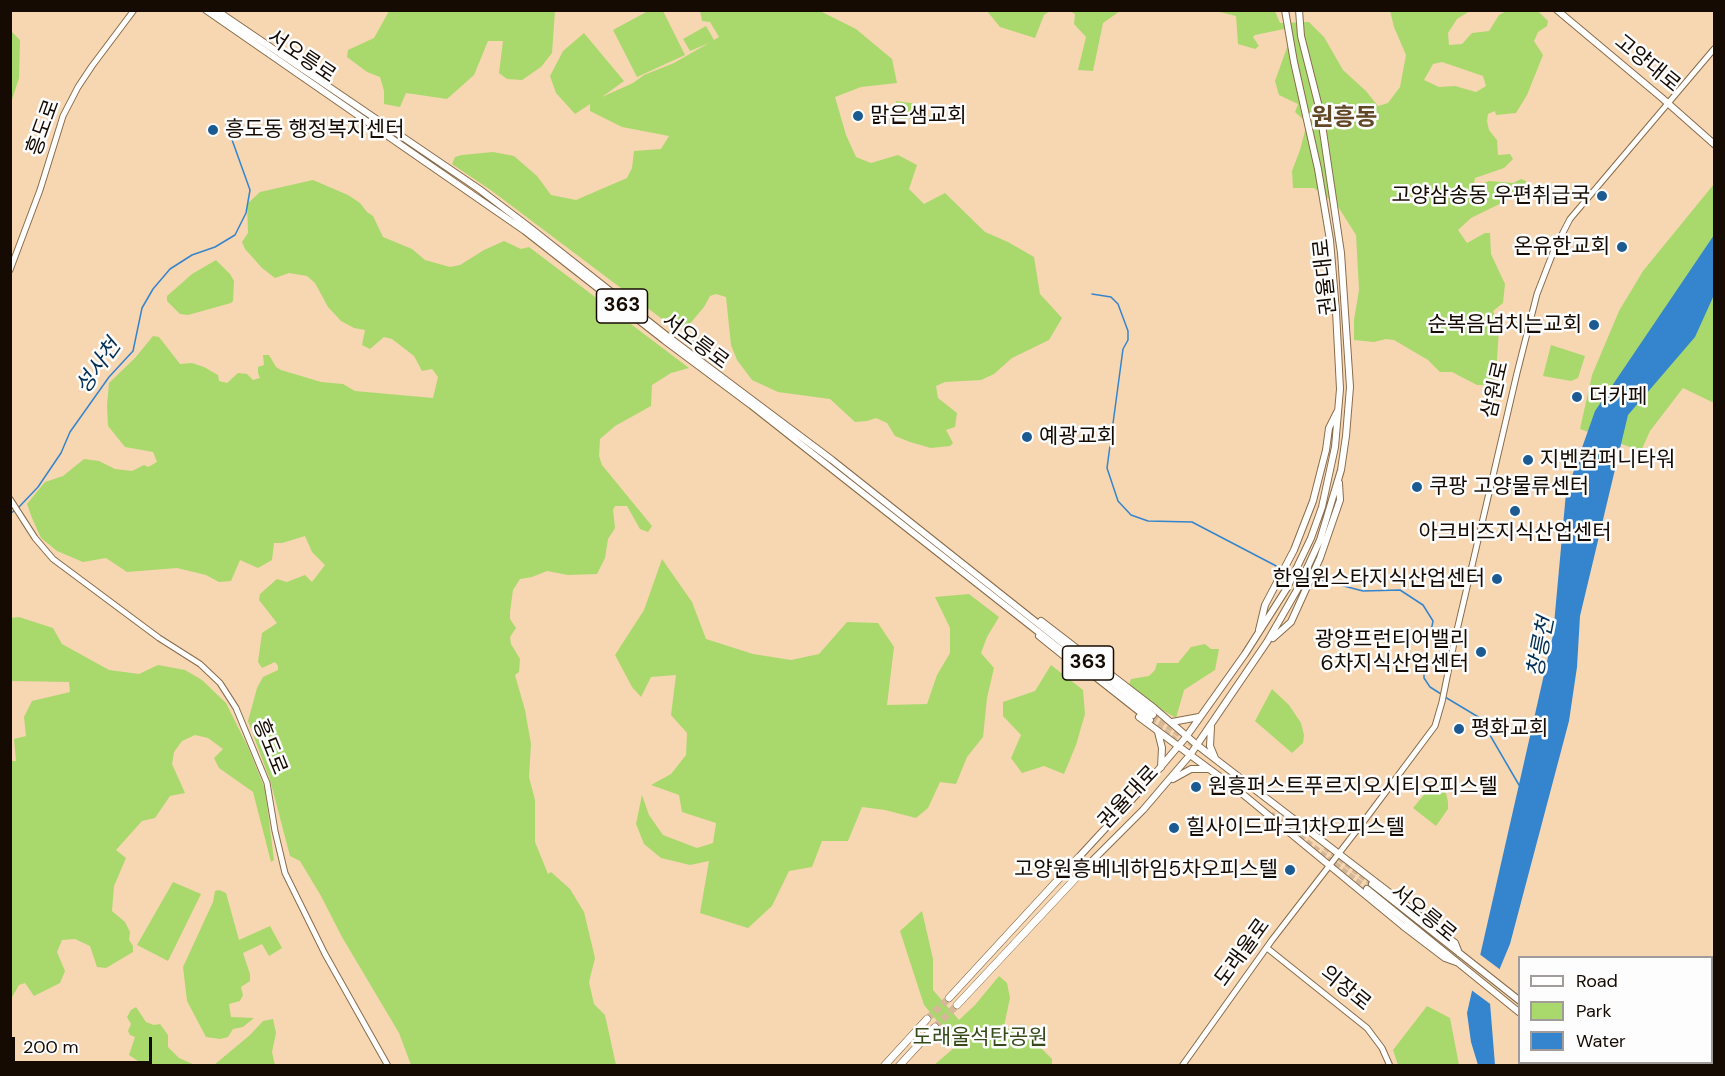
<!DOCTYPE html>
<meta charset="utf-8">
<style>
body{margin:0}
#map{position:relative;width:1725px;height:1076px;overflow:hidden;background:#f7d6b2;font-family:"DM Sans",sans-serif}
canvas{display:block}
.frame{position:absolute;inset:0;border:12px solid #160b02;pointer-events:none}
.legend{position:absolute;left:1518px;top:956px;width:195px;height:108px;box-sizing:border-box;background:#fdfdfd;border:2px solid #a19c99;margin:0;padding:8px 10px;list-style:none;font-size:18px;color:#160b02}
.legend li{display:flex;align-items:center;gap:12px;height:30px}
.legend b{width:30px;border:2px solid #a19c99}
.scale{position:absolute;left:12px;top:1037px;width:140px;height:27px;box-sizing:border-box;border:3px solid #160b02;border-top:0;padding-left:8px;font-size:18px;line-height:21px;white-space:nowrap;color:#160b02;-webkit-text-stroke:4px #fdfdfd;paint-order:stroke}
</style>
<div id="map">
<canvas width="1725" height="1076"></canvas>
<div class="frame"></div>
<ul class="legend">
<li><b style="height:8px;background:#fff"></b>Road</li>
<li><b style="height:16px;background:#a9d96d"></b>Park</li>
<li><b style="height:16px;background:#3485cd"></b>Water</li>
</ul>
<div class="scale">200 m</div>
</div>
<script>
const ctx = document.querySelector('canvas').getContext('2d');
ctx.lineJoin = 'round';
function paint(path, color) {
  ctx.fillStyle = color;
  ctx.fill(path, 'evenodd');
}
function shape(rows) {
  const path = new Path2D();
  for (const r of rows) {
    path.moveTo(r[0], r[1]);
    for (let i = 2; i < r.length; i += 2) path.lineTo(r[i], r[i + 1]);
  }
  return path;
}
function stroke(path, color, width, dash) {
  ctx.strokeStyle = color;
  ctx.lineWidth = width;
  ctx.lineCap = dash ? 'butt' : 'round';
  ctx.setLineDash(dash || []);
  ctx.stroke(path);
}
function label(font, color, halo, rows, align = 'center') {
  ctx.font = font + ' "DM Sans","Noto Sans KR",sans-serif';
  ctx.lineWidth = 5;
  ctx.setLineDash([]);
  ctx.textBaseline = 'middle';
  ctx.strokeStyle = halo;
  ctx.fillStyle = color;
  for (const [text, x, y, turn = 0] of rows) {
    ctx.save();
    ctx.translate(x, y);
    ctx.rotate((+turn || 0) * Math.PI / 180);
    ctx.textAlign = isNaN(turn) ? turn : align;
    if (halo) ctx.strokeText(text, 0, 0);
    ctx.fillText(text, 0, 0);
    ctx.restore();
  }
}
paint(shape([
 [389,11,555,11,552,53,541,67,522,80,507,79,499,73,503,41,488,41,474,75,447,99,406,93,400,107,384,104,384,91,380,77,367,72,347,57,348,50,374,38],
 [648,11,663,11,685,55,637,77,613,30],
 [700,11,820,11,856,29,892,59,897,83,861,87,835,97,846,135,856,157,871,163,898,155,917,165,909,189,924,204,945,193,985,232,1008,242,1034,257,1040,294,1062,318,1049,340,1012,358,994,374,981,380,945,382,936,386,938,398,957,413,955,427,946,430,953,443,950,446,931,448,910,442,895,436,887,423,876,418,867,421,855,422,830,399,778,392,752,380,737,360,731,345,726,297,716,294,710,296,704,307,688,326,674,328,492,191,452,164,455,157,462,155,493,152,514,156,537,176,551,195,576,200,627,178,632,168,634,151,661,149,669,136,622,127,590,111,590,104,575,114,556,93,550,76,563,51,584,33,624,81,602,97,633,83,644,75,674,63,709,43,690,51,683,39,706,26,714,40,719,37,710,22,702,21],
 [987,11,1050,11,1044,15,1035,38,1000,27],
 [1070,11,1120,11,1103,23,1093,71,1078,70,1086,37,1074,24,1075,14],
 [1216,11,1275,11,1280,23,1309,22,1324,37,1343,70,1366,91,1378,106,1388,103,1400,87,1406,55,1394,27,1390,11,1470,11,1457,19,1448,33,1449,45,1462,44,1472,33,1489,31,1499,15,1506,11,1538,11,1548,21,1547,26,1538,32,1534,41,1543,55,1527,95,1516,113,1496,115,1495,111,1488,114,1487,121,1489,130,1497,140,1498,155,1510,154,1513,159,1504,168,1475,178,1474,183,1476,186,1489,181,1513,183,1521,179,1526,181,1528,188,1526,191,1471,218,1458,230,1467,243,1485,233,1490,233,1491,254,1505,284,1503,303,1493,311,1499,328,1496,375,1491,385,1477,385,1452,372,1440,372,1428,360,1394,340,1386,339,1374,342,1354,340,1354,320,1359,290,1356,235,1337,205,1314,188,1293,188,1292,171,1300,150,1307,123,1295,112,1298,104,1279,95,1275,81,1290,39,1288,33,1284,29,1255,35,1253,37,1259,46,1255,49,1238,44,1236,16],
 [1442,62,1483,76,1486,86,1476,92,1455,86,1439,87,1424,80,1433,64],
 [11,31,20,40,19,78,11,103],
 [896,101,925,105,918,117,899,120],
 [313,180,348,195,360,203,367,212,373,216,383,237,412,249,425,260,450,267,460,265,484,250,504,241,521,249,529,247,689,368,671,373,652,385,651,406,615,426,600,439,599,456,602,465,652,526,648,532,640,529,627,506,615,506,613,510,615,528,608,539,605,558,597,574,568,575,547,571,532,577,520,579,513,590,510,612,510,619,516,628,510,637,511,644,520,659,519,672,515,675,525,710,531,744,529,777,535,800,535,842,548,874,551,872,570,889,584,912,595,958,589,982,594,1004,605,1015,616,1065,411,1065,399,1033,342,937,321,896,300,861,290,856,270,780,248,721,257,688,263,677,278,670,278,666,275,662,262,668,258,662,262,633,277,623,259,600,260,594,277,579,287,582,305,575,312,582,325,565,312,552,305,536,282,543,274,543,272,560,258,568,240,560,231,581,219,582,206,575,177,568,127,572,106,558,83,562,57,551,41,538,32,518,27,504,45,482,63,476,84,459,99,461,115,469,132,471,144,465,148,467,157,462,153,452,125,447,108,426,107,405,109,383,135,358,153,336,159,337,180,364,192,363,204,367,218,375,219,381,227,383,238,373,247,374,253,380,260,378,258,373,258,367,264,365,263,355,269,355,276,367,281,370,321,382,343,384,355,391,433,398,438,377,432,369,422,371,414,356,392,339,384,337,370,349,362,345,365,330,354,328,341,321,328,307,315,283,307,276,289,273,275,278,262,268,245,249,242,242,248,233,247,204,260,192],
 [1714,184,1714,403,1683,388,1650,431,1641,451,1580,429,1592,375,1619,311,1643,271],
 [216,260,230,274,234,281,233,301,231,303,188,315,180,314,167,301,167,296,192,274],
 [1551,345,1585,356,1578,378,1571,381,1543,376],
 [662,559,692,602,706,639,753,654,791,660,819,654,847,622,878,623,894,647,887,705,927,704,937,675,950,653,950,628,935,597,969,594,999,617,987,637,981,653,994,668,987,698,983,737,967,757,956,784,940,782,928,808,916,818,885,810,862,807,848,841,822,841,812,867,789,871,772,906,748,928,700,913,709,861,690,865,661,858,644,844,636,824,642,795,649,815,663,835,697,848,713,843,716,823,682,812,679,795,651,785,671,774,686,755,687,733,671,715,676,675,651,677,641,697,632,687,615,655,644,610],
 [19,617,53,628,62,644,109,670,139,674,158,665,185,670,202,680,226,703,248,747,265,789,274,860,271,862,253,792,219,768,214,758,223,749,208,738,195,735,182,741,174,752,172,764,185,793,170,796,155,818,142,821,116,850,126,858,114,886,112,911,125,922,130,932,129,940,133,946,133,952,106,968,97,967,90,946,75,939,62,940,57,952,65,971,60,983,34,996,25,983,19,985,11,999,10,761,16,761,14,739,26,736,24,717,32,701,70,692,69,682,11,681,11,618],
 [1205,644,1211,649,1219,649,1215,670,1184,690,1176,718,1129,691,1129,685,1131,679,1149,676,1155,670,1157,663,1178,663,1191,647],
 [1051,665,1083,690,1085,714,1076,745,1064,774,1044,766,1022,773,1011,758,1021,735,1003,716,1003,702,1035,691],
 [1272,689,1289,705,1301,723,1304,735,1303,743,1292,753,1255,721],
 [1432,785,1446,793,1448,802,1448,809,1436,826,1413,808],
 [173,882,201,894,168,961,137,945],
 [219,890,226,893,239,940,270,926,282,948,269,956,262,944,243,953,250,974,250,981,241,987,243,995,240,1001,229,1004,231,1017,254,1018,243,1027,233,1029,228,1037,220,1039,206,1037,187,1001,183,967,213,902,215,891],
 [922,911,933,959,933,990,959,1020,975,1005,999,976,1007,983,1010,998,1004,1026,1017,1034,1029,1036,1052,1059,1052,1065,934,1065,954,1048,948,1034,924,1005,900,931],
 [1427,1006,1450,1018,1459,1065,1398,1065,1393,1050],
 [136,1007,146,1022,154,1025,160,1024,168,1035,168,1047,179,1058,195,1065,206,1065,144,1065,129,1055,135,1037,130,1035,128,1031,131,1024,127,1017,131,1010],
 [273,1019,276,1033,272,1052,275,1065,214,1065,250,1035,263,1021]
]), '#a9d96d');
paint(shape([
 [1714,235,1714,295,1695,337,1628,415,1580,616,1577,667,1569,721,1510,944,1500,968,1490,1003,1495,1065,1478,1065,1471,1042,1467,1013,1553,635,1566,493,1595,411]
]), '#3485cd');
paint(shape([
 [1478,953,1502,971,1493,1006,1470,989]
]), '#f7d6b2');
stroke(shape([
 [1092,294,1111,297,1118,304,1128,331,1128,340,1123,349,1107,468,1118,501,1131,515,1148,521,1192,522,1282,569],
 [19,507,38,487,61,453,70,432,109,377,133,351,142,308,153,289,170,269,192,255,215,247,235,235,246,213,250,190,226,123],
 [10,514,15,510],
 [1313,578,1363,591,1400,590,1423,605,1433,621,1424,667,1424,678,1430,687,1441,694],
 [1445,697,1480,718,1519,785]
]), '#3485cd', 1.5);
stroke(shape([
 [1153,715,1196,747],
 [1150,720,1180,744],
 [1271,814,1367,889],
 [1325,847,1372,884]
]), '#d5b898', 6, [6, 3]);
stroke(shape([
 [927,1019,949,998],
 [935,1027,957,1005]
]), '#d5b898', 7, [7, 3.5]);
const secondary = shape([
 [10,270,40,190,63,116,78,87,92,66,134,10],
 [10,499,35,538,53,559,159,638,200,664,220,683,236,708,267,783,275,831,285,873,325,954,388,1066],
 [1267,948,1367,1028,1382,1048,1390,1066],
 [1182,1066,1272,940,1367,817,1435,726,1442,702,1454,643,1517,373,1537,294,1554,250,1570,219,1714,49]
]);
const primary = shape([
 [206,10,525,231,664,340,751,405,1150,720],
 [216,10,479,189,529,227,667,336,832,460,1153,715],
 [1557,10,1662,98,1714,144],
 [1041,621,1154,708,1197,745,1455,943,1459,953],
 [1259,630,1265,605,1294,550,1313,501,1326,450,1329,428,1337,412],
 [1039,636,1075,665],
 [1273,638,1291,622,1320,558,1340,500,1339,483],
 [1139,717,1239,791,1403,926,1445,958,1456,962],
 [1172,722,1199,717],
 [1211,727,1210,746,1215,758],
 [1158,732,1162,748,1161,767],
 [1173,779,1191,769,1208,769],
 [1078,858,1148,782,1186,737,1245,654,1287,588,1311,538,1322,507,1335,447,1340,389,1336,311,1330,240,1318,169,1294,62,1285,10],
 [1087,866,1143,810,1190,755,1267,642,1297,590,1320,540,1341,470,1346,436,1350,387,1341,253,1320,111,1301,36,1299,10],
 [1372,884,1520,1001],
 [1367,889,1520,1013],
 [1582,1062,1586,1066],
 [1599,1062,1603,1066]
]);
const highway = shape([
 [949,998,1078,858],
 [957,1005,1087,866],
 [884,1066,927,1019],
 [899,1066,935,1027]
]);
stroke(secondary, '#896c4b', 7);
stroke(primary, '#896c4b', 8);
stroke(highway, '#896c4b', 8);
stroke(secondary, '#fff', 5);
stroke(primary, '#fff', 6);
stroke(highway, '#fff', 7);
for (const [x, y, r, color] of [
 [858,116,6,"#1c5b91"],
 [213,130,6,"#1c5b91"],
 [1602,196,6,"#1c5b91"],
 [1622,247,6,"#1c5b91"],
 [1594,325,6,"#1c5b91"],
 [1577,397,6,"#1c5b91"],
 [1027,437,6,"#1c5b91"],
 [1528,460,6,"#1c5b91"],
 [1417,487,6,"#1c5b91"],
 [1515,511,6,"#1c5b91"],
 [1497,579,6,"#1c5b91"],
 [1481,652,6,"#1c5b91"],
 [1459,729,6,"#1c5b91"],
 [1196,787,6,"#1c5b91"],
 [1174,828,6,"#1c5b91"],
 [1290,870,6,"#1c5b91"]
]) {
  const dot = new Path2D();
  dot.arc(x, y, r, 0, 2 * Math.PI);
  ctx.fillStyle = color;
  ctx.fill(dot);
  stroke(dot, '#fdfdfd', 2);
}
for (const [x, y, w] of [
 [622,306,51],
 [1088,663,51]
]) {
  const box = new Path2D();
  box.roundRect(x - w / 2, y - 17, w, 34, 4.5);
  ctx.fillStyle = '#fdfdfd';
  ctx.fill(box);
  stroke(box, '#160b02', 1.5);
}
label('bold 20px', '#160b02', null, [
 ["363",622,306],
 ["363",1088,663]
]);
label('21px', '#160b02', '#fdfdfd', [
 ["서오릉로",301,57,34],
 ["고양대로",1647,64,39],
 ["흥도로",44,128,-70],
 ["권율대로",1326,277,-96],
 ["서오릉로",695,342,37],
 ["삼원로",1496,390,-77],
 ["흥도로",269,747,68],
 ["권율대로",1129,798,-47],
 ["서오릉로",1423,914,39],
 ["도래울로",1243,953,-54],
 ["의장로",1345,989,39]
]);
label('21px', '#160b02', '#fdfdfd', [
 ["맑은샘교회",870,116],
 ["흥도동 행정복지센터",225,130],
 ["고양삼송동 우편취급국",1590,196,"right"],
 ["온유한교회",1610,247,"right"],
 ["순복음넘치는교회",1582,325,"right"],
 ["더카페",1589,397],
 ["예광교회",1039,437],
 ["지벤컴퍼니타워",1540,460],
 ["쿠팡 고양물류센터",1429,487],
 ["아크비즈지식산업센터",1515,533,"center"],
 ["한일윈스타지식산업센터",1485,579,"right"],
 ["광양프런티어밸리",1469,640,"right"],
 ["6차지식산업센터",1469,664,"right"],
 ["평화교회",1471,729],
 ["원흥퍼스트푸르지오시티오피스텔",1208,787],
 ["힐사이드파크1차오피스텔",1186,828],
 ["고양원흥베네하임5차오피스텔",1278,870,"right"]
], 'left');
label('21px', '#364b19', '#fdfdfd', [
 ["도래울석탄공원",980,1038]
]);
label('italic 22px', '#043155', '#fdfdfd', [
 ["성사천",99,367,-55],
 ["창릉천",1542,647,-79]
]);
label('bold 24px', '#624727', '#fdfdfd', [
 ["원흥동",1344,119]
]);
</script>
